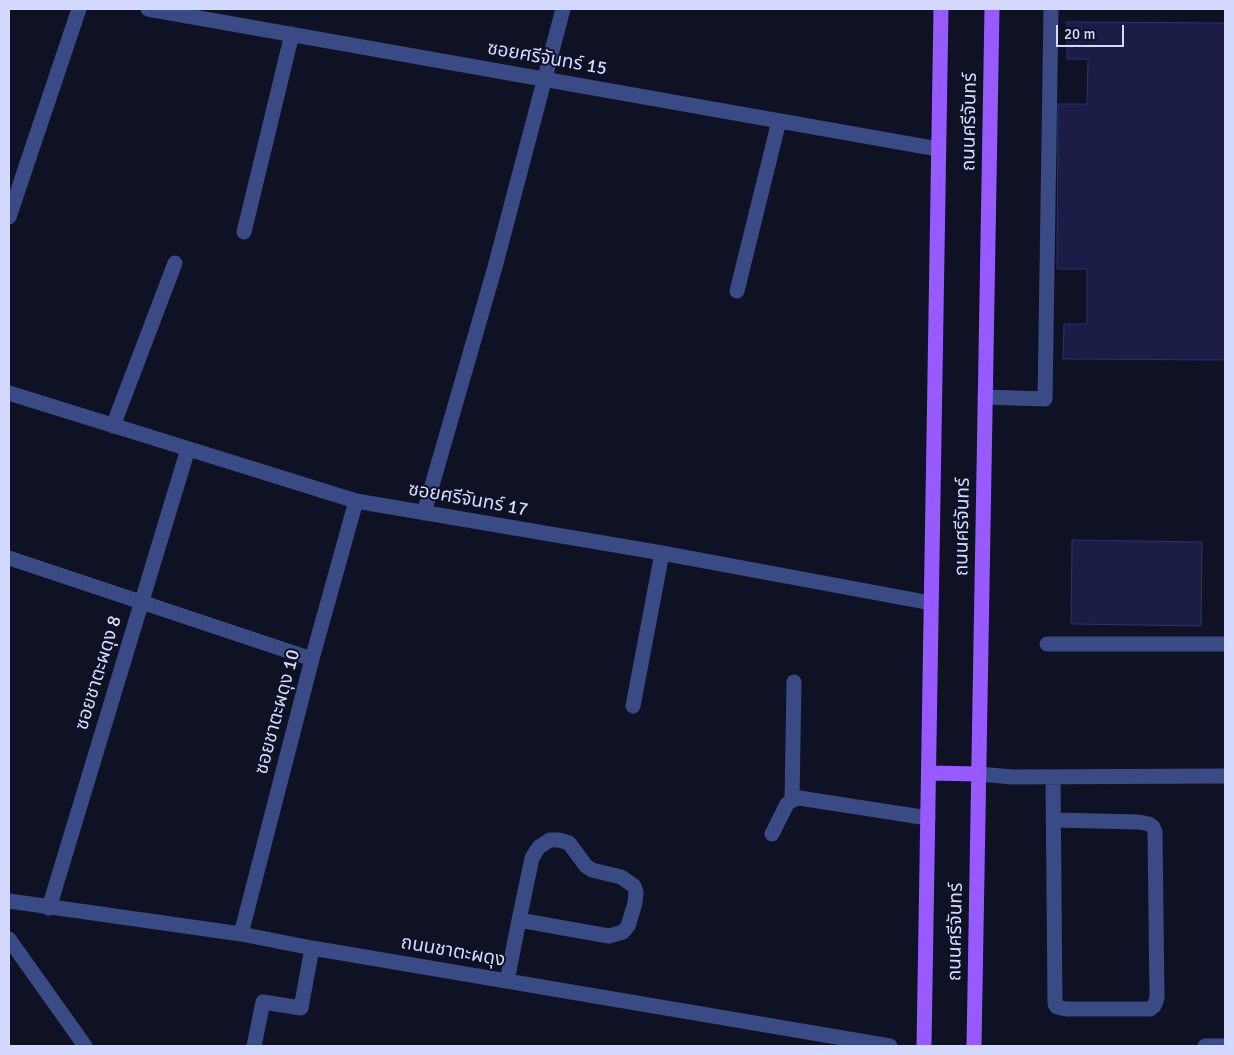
<!DOCTYPE html>
<meta charset="utf-8">
<style>
body{margin:0}
#map{position:relative;width:1234px;height:1055px;overflow:hidden;background:#0f1125;font-family:Signika,sans-serif}
canvas{display:block}
.frame{position:absolute;inset:0;border:10px solid #d3d9ff;pointer-events:none}
.scale{position:absolute;left:1056px;top:25px;width:68px;height:22px;box-sizing:border-box;border:2px solid #d3d9ff;border-top:0;padding-left:6px;font-size:15px;line-height:18px;white-space:nowrap;color:#d3d9ff;-webkit-text-stroke:4px #0f1125;paint-order:stroke}
</style>
<div id="map">
<canvas width="1234" height="1055"></canvas>
<div class="frame"></div>
<div class="scale">20 m</div>
</div>
<script>
const ctx = document.querySelector('canvas').getContext('2d');
ctx.lineJoin = 'round';
function paint(path, color) {
  ctx.fillStyle = color;
  ctx.fill(path, 'evenodd');
}
function shape(rows) {
  const path = new Path2D();
  for (const r of rows) {
    path.moveTo(r[0], r[1]);
    for (let i = 2; i < r.length; i += 2) path.lineTo(r[i], r[i + 1]);
  }
  return path;
}
function stroke(path, color, width, dash) {
  ctx.strokeStyle = color;
  ctx.lineWidth = width;
  ctx.lineCap = dash ? 'butt' : 'round';
  ctx.setLineDash(dash || []);
  ctx.stroke(path);
}
function label(font, color, halo, rows, align = 'center') {
  ctx.font = font + ' Signika,"Noto Sans Thai",sans-serif';
  ctx.lineWidth = 4;
  ctx.setLineDash([]);
  ctx.textBaseline = 'middle';
  ctx.strokeStyle = halo;
  ctx.fillStyle = color;
  for (const [text, x, y, turn = 0] of rows) {
    ctx.save();
    ctx.translate(x, y);
    ctx.rotate((+turn || 0) * Math.PI / 180);
    ctx.textAlign = isNaN(turn) ? turn : align;
    if (halo) ctx.strokeText(text, 0, 0);
    ctx.fillText(text, 0, 0);
    ctx.restore();
  }
}
const building = shape([
 [1067,22,1225,23,1225,360,1063,359,1064,324,1087,324,1087,269,1057,269,1058,104,1087,104,1088,59,1067,59,1067,22],
 [1072,540,1202,542,1201,626,1071,624,1072,540]
]);
paint(building, '#1b1d46');
stroke(building, '#2d3172', 1);
stroke(shape([
 [148,9,938,149],
 [9,217,79,9],
 [244,232,292,34],
 [737,291,779,121],
 [9,393,356,501,662,553,931,603],
 [985,397,1045,399,1051,9],
 [113,426,175,263],
 [424,513,495,267,563,9],
 [9,558,312,659],
 [1047,644,1225,644],
 [633,706,662,553],
 [979,774,1012,777,1225,776],
 [1053,777,1055,1004,1057,1007,1066,1009,1150,1009,1154,1006,1157,998,1155,832,1153,827,1149,824,1139,822,1053,820],
 [792,800,794,682],
 [772,834,787,804,792,800,799,798,928,818],
 [9,901,241,934,312,948,890,1046],
 [49,908,188,449],
 [241,934,312,659,356,501],
 [9,939,85,1046],
 [507,981,519,920,532,858,539,847,550,840,559,840,569,843,586,866,592,870,621,877,634,886,636,892,635,903,628,926,623,932,609,936,597,934,519,920],
 [254,1046,263,1002,301,1008,312,948],
 [1205,1046,1225,1046]
]), '#3a4a84', 15);
stroke(shape([
 [929,773,979,774],
 [924,1046,941,9],
 [974,1046,992,9]
]), '#975aff', 15);
label('19px', '#d3d9ff', '#0f1125', [
 ["ซอยศรีจันทร์ 15",547,59,10],
 ["ถนนศรีจันทร์",970,122,-89],
 ["ซอยศรีจันทร์ 17",468,500,10],
 ["ถนนศรีจันทร์",963,527,-89],
 ["ซอยชาตะผดุง 8",99,673,-73],
 ["ซอยชาตะผดุง 10",278,712,-75],
 ["ถนนศรีจันทร์",956,932,-89],
 ["ถนนชาตะผดุง",453,952,10]
]);
</script>
